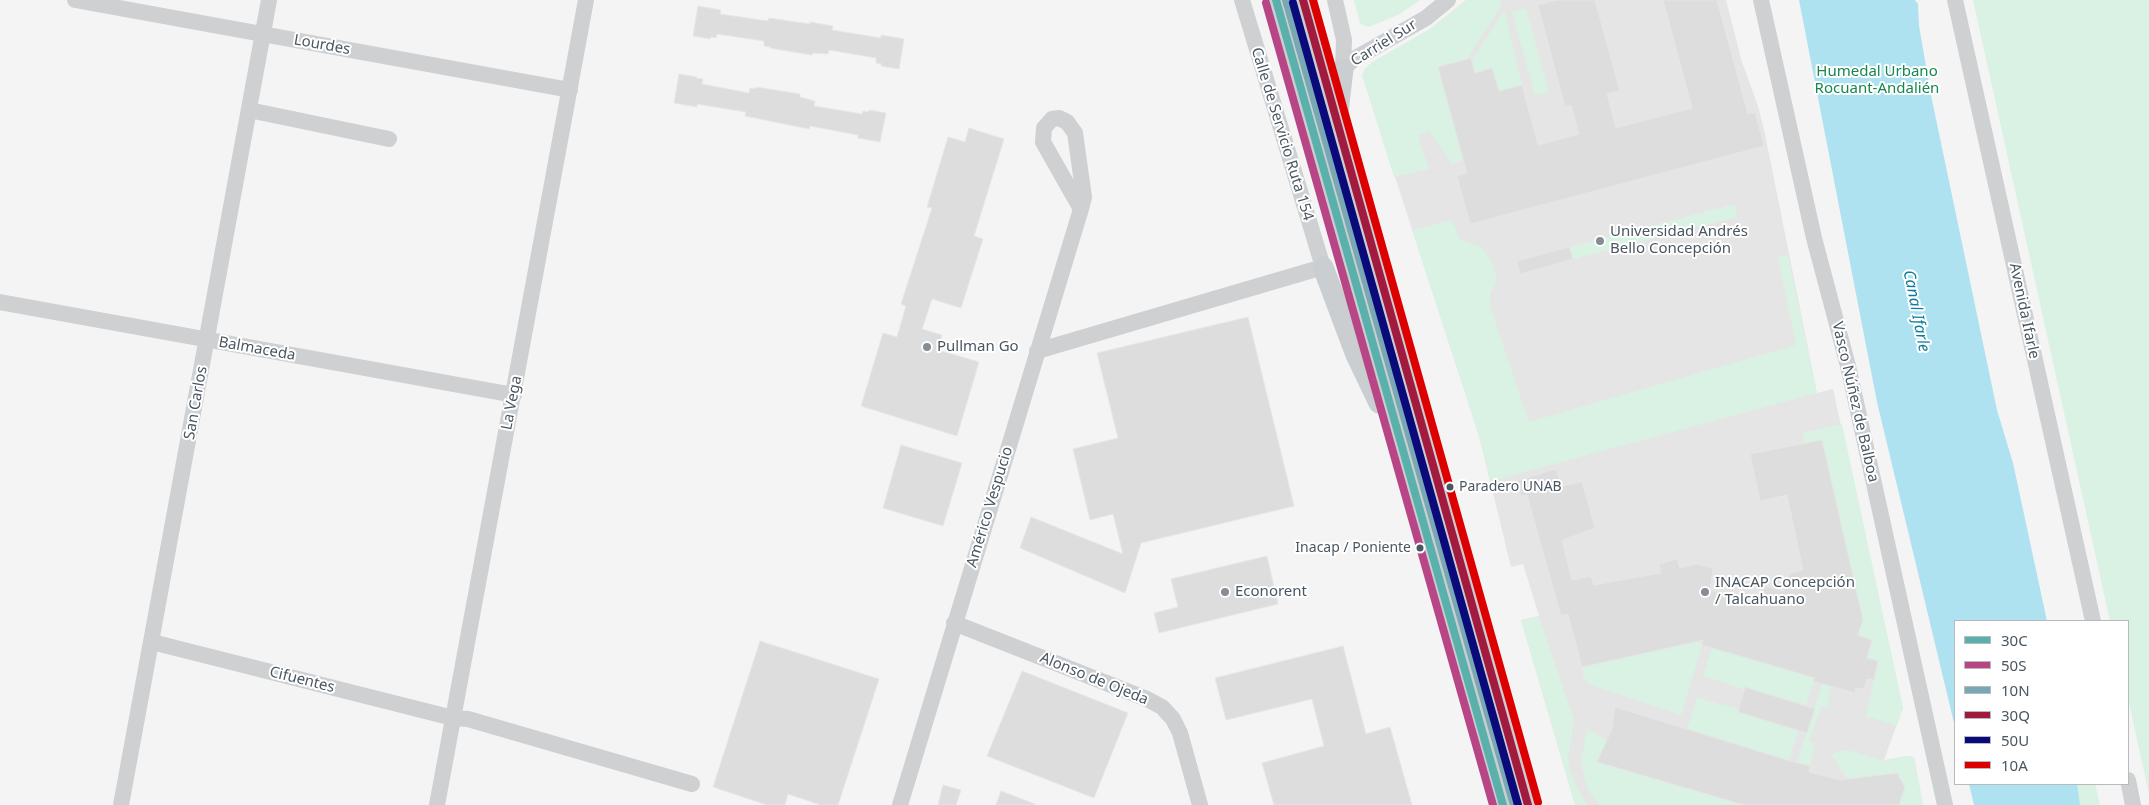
<!DOCTYPE html>
<meta charset="utf-8">
<style>
body{margin:0}
#map{position:relative;width:2149px;height:805px;overflow:hidden;background:#f4f4f4;font-family:"Noto Sans",sans-serif}
canvas{display:block}
.legend{position:absolute;left:1954px;top:620px;width:175px;height:165px;box-sizing:border-box;background:#fff;border:1px solid #b7bbc0;margin:0;padding:6px 9px;list-style:none;font-size:15px;color:#4a5661}
.legend li{display:flex;align-items:center;gap:10px;height:25px}
.legend b{width:25px;border:1px solid #b7bbc0}
</style>
<div id="map">
<canvas width="2149" height="805"></canvas>
<ul class="legend">
<li><b style="height:6px;background:#5ab1ac"></b>30C</li>
<li><b style="height:6px;background:#b84686"></b>50S</li>
<li><b style="height:6px;background:#79a8b5"></b>10N</li>
<li><b style="height:6px;background:#a31a3f"></b>30Q</li>
<li><b style="height:6px;background:#0a0a7a"></b>50U</li>
<li><b style="height:6px;background:#d00"></b>10A</li>
</ul>
</div>
<script>
const ctx = document.querySelector('canvas').getContext('2d');
ctx.lineJoin = 'round';
function paint(path, color) {
  ctx.fillStyle = color;
  ctx.fill(path, 'evenodd');
}
function shape(rows) {
  const path = new Path2D();
  for (const r of rows) {
    path.moveTo(r[0], r[1]);
    for (let i = 2; i < r.length; i += 2) path.lineTo(r[i], r[i + 1]);
  }
  return path;
}
function stroke(path, color, width, dash) {
  ctx.strokeStyle = color;
  ctx.lineWidth = width;
  ctx.lineCap = dash ? 'butt' : 'round';
  ctx.setLineDash(dash || []);
  ctx.stroke(path);
}
function label(font, color, halo, rows, align = 'center') {
  ctx.font = font + ' "Noto Sans",sans-serif';
  ctx.lineWidth = 4;
  ctx.setLineDash([]);
  ctx.textBaseline = 'middle';
  ctx.strokeStyle = halo;
  ctx.fillStyle = color;
  for (const [text, x, y, turn = 0] of rows) {
    ctx.save();
    ctx.translate(x, y);
    ctx.rotate((+turn || 0) * Math.PI / 180);
    ctx.textAlign = isNaN(turn) ? turn : align;
    if (halo) ctx.strokeText(text, 0, 0);
    ctx.fillText(text, 0, 0);
    ctx.restore();
  }
}
paint(shape([
 [1466,0,1726,0,1742,62,1758,106,1765,134,1817,393,1833,389,1903,708,1884,760,1907,756,1914,757,1923,805,1575,805,1521,620,1539,616,1523,564,1511,567,1479,436,1362,75,1365,69,1371,63,1430,29]
]), '#e6e5e6');
paint(shape([
 [1354,0,1420,0,1400,14,1369,27,1360,24],
 [1466,0,1500,0,1502,4,1467,60,1438,67,1463,160,1452,164,1429,131,1418,136,1429,169,1394,177,1362,75,1365,69,1371,63,1430,29],
 [1973,0,2149,0,2149,794,2128,699,2128,621,2110,621],
 [1526,9,1549,92,1535,95,1512,12],
 [1505,12,1522,85,1499,91,1492,68,1475,73,1472,61,1502,13],
 [1735,204,1737,217,1573,259,1569,247],
 [1452,220,1460,240,1482,247,1494,266,1496,276,1495,285,1490,294,1490,306,1529,422,1796,345,1778,257,1788,255,1817,393,1491,481,1479,436,1412,230],
 [1842,424,1903,708,1897,726,1866,716,1878,661,1867,658,1872,640,1858,635,1863,620,1822,441,1805,443,1802,433],
 [1539,617,1574,720,1568,758,1570,771,1579,792,1587,805,1575,805,1521,620],
 [1697,642,1702,645,1681,715,1588,684,1583,675,1582,667],
 [1712,648,1815,678,1806,705,1745,687,1744,689,1703,676],
 [1823,681,1830,686,1828,708,1821,706,1809,741,1815,744,1810,766,1797,763],
 [1697,698,1739,709,1738,712,1798,731,1789,761,1687,729],
 [1587,728,1608,741,1744,805,1599,805,1588,790,1581,764],
 [1847,750,1883,761,1907,756,1914,757,1923,805,1899,805,1850,783,1831,754],
 [1973,784,2095,784,2100,805,1978,805]
]), '#d9f2e3');
paint(shape([
 [1799,0,1915,0,1918,4,1919,26,1932,100,1997,410,2013,463,2047,621,1955,621,1955,727,1877,402],
 [1969,784,2077,784,2080,805,1974,805]
]), '#aee2f0');
const building = shape([
 [1556,0,1595,0,1620,91,1607,94,1616,128,1692,108,1663,0,1717,0,1748,114,1755,112,1764,146,1470,224,1457,176,1467,173,1438,67,1471,58,1475,73,1492,68,1499,91,1522,85,1538,145,1579,134,1571,105,1565,107,1538,5,1556,0],
 [698,6,721,10,720,14,768,21,769,18,810,24,810,22,833,26,832,30,881,38,881,35,904,39,899,69,881,66,882,64,876,63,876,58,829,50,828,54,813,53,812,55,770,48,770,47,764,46,764,41,717,34,716,38,711,37,710,39,693,36,698,6],
 [679,74,697,77,696,78,703,79,702,84,749,93,750,88,756,89,756,87,800,94,800,97,815,101,814,106,862,114,863,111,868,112,869,110,886,113,880,142,858,138,858,135,810,126,809,129,745,116,746,112,697,104,697,107,674,103,679,74],
 [969,128,1004,139,974,236,983,239,961,308,932,299,922,329,942,335,938,350,979,362,957,436,861,406,883,333,897,337,906,306,901,304,932,208,927,207,948,137,965,142,969,128],
 [1569,247,1573,259,1520,274,1517,261,1569,247],
 [1248,317,1294,506,1141,543,1125,593,1020,548,1031,517,1123,554,1113,514,1090,520,1073,449,1118,438,1097,353,1248,317],
 [1822,440,1863,620,1858,635,1872,640,1867,658,1878,661,1874,680,1867,679,1864,689,1856,688,1855,693,1813,681,1815,678,1702,645,1703,640,1582,667,1568,614,1561,616,1527,495,1521,496,1517,481,1556,469,1562,486,1582,482,1595,528,1562,540,1572,580,1591,576,1594,585,1661,573,1659,564,1677,559,1680,568,1696,564,1713,568,1710,590,1759,604,1764,586,1784,591,1789,574,1803,570,1787,495,1760,501,1750,454,1822,440],
 [901,445,962,463,943,526,883,508,901,445],
 [1267,556,1278,604,1159,633,1154,613,1178,607,1171,579,1267,556],
 [760,641,879,679,838,805,821,805,788,794,785,805,767,805,713,787,760,641],
 [1343,646,1366,734,1390,727,1412,805,1274,805,1262,763,1324,746,1312,699,1226,720,1215,678,1343,646],
 [1022,671,1128,713,1094,798,987,756,1022,671],
 [1745,687,1815,709,1807,733,1738,712,1745,687],
 [1615,707,1790,761,1810,766,1809,772,1840,780,1897,773,1905,787,1899,805,1744,805,1597,762,1612,729,1615,707],
 [943,785,961,790,956,805,938,805,943,785],
 [1001,791,1035,804,1035,805,996,805,1001,791]
]);
paint(building, '#ddddde');
stroke(building, '#e5e6e7', 1);
stroke(shape([
 [75,0,570,90],
 [1335,0,1344,40,1343,69],
 [1761,0,1814,238,1848,366,1945,805],
 [1955,0,2093,621],
 [1343,69,1354,59,1426,18,1448,0],
 [249,110,389,139],
 [0,302,514,395],
 [1037,351,1323,267,1242,0],
 [954,623,1147,699,1162,707,1173,719,1180,733,1200,805],
 [152,642,453,718,468,719,692,784],
 [2128,780,2133,805],
 [121,805,269,0],
 [437,805,586,0],
 [900,805,1081,209,1084,197,1075,133,1067,122,1059,118,1052,119,1044,128,1043,142,1081,209]
]), '#ced0d2', 16);
stroke(shape([
 [1276,0,1503,805],
 [1303,0,1528,805],
 [1338,112,1343,69],
 [1323,267,1356,355,1379,403]
]), '#caced1', 21);
stroke(shape([
 [1276,0,1503,805]
]), '#5ab1ac', 8);
stroke(shape([
 [1266,3,1493,805]
]), '#b84686', 8);
stroke(shape([
 [1286,0,1513,802]
]), '#79a8b5', 8);
stroke(shape([
 [1303,0,1528,805]
]), '#a31a3f', 8);
stroke(shape([
 [1293,3,1518,805]
]), '#0a0a7a', 8);
stroke(shape([
 [1313,0,1538,802]
]), '#d00', 8);
for (const [x, y, r, color] of [
 [1600,241,5,"#868d94"],
 [927,347,5,"#868d94"],
 [1450,487,4.5,"#4a5661"],
 [1420,548,4.5,"#4a5661"],
 [1225,592,5,"#868d94"],
 [1705,592,5,"#868d94"]
]) {
  const dot = new Path2D();
  dot.arc(x, y, r, 0, 2 * Math.PI);
  ctx.fillStyle = color;
  ctx.fill(dot);
  stroke(dot, '#fff', 2);
}
label('14px', '#4a5661', '#fff', [
 ["Paradero UNAB",1459,487],
 ["Inacap / Poniente",1411,548,"right"]
], 'left');
label('15px', '#4a5661', '#fff', [
 ["Carriel Sur",1384,43,-32],
 ["Lourdes",322,45,10],
 ["Calle de Servicio Ruta 154",1282,134,73],
 ["Avenida Ifarle",2024,311,78],
 ["Balmaceda",257,349,10],
 ["Vasco Núñez de Balboa",1855,402,77],
 ["San Carlos",196,403,-80],
 ["La Vega",512,403,-79],
 ["Américo Vespucio",990,507,-73],
 ["Alonso de Ojeda",1094,679,22],
 ["Cifuentes",302,680,14]
]);
label('15px', '#17864f', '#fff', [
 ["Humedal Urbano",1877,72],
 ["Rocuant-Andalién",1877,89]
]);
label('15px', '#4a5661', '#fff', [
 ["Universidad Andrés",1610,232],
 ["Bello Concepción",1610,249],
 ["Pullman Go",937,347],
 ["INACAP Concepción",1715,583],
 ["/ Talcahuano",1715,600],
 ["Econorent",1235,592]
], 'left');
label('italic 16px', '#0c7c9b', '#fff', [
 ["Canal Ifarle",1916,311,79]
]);
</script>
